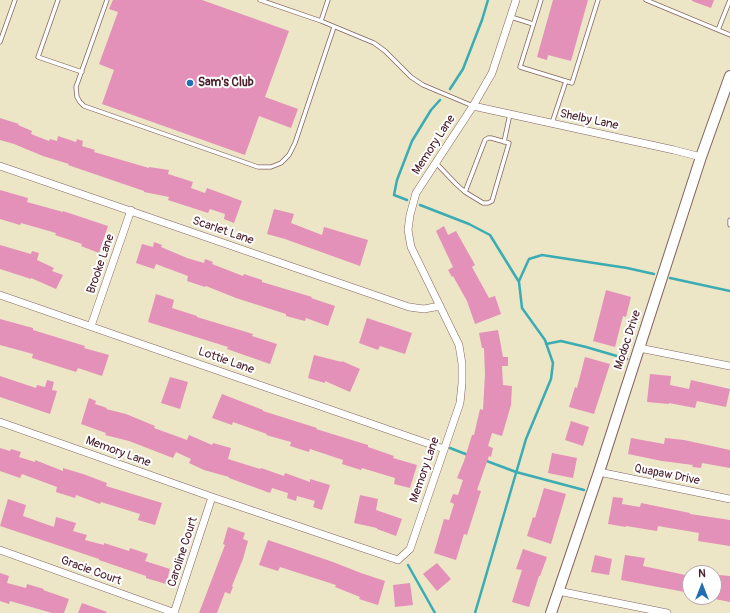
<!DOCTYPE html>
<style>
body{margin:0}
#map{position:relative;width:730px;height:613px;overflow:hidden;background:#ece5c6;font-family:Pangolin,sans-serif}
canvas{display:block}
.north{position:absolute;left:682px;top:565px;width:40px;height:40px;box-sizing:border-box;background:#fff;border:1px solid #b7a5aa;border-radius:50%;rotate:0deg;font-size:11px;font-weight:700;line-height:16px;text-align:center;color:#4a1f2b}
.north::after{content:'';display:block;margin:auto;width:14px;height:18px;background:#1f6fb2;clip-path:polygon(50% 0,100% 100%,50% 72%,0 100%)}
</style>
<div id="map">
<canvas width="730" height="613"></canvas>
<div class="north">N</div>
</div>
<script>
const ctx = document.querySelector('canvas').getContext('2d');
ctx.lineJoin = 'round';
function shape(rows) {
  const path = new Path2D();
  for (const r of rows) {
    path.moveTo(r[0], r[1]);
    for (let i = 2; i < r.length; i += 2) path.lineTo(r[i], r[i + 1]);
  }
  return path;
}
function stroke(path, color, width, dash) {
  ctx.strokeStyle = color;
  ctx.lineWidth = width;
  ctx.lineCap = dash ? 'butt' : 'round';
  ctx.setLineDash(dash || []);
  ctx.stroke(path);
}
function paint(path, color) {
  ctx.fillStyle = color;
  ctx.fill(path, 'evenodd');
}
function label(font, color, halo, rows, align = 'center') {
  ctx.font = font + ' Pangolin,sans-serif';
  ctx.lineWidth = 4;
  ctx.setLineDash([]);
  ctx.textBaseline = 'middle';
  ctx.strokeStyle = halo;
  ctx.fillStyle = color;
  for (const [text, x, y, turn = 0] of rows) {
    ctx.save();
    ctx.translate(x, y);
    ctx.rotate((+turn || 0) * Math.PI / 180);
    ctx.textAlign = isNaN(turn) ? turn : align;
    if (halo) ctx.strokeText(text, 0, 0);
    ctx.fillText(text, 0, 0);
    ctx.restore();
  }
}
stroke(shape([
 [450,89,463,69,482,20,488,0],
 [407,200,394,195,397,180,412,141,431,110,440,100],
 [420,205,469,224,490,235,519,282,522,308,545,340,553,363,551,379,526,439,475,613],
 [670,278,730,291],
 [519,281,529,259,542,255,627,268,654,274],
 [546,344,561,341,586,347,627,359],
 [450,448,468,455],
 [484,460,516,472,584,490],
 [408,565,435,613]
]), '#3aacb3', 2.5);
paint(shape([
 [113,0,202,0,289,31,265,97,298,109,291,128,259,116,245,155,102,104,114,70,99,64,118,12,109,9],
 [553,0,588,0,571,61,548,55,547,60,537,57],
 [692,0,714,0,711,8,692,1],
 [0,118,19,124,18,125,32,131,31,134,49,141,50,139,57,141,58,136,76,142,77,139,83,141,82,146,95,150,94,152,149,168,149,167,169,170,168,174,193,182,191,188,205,193,207,188,242,201,234,223,224,219,225,214,210,209,208,213,168,200,169,197,144,192,144,191,68,165,69,164,43,156,14,144,0,140],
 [0,190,28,198,27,202,63,212,63,211,108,226,99,253,81,246,82,244,55,235,56,233,21,223,20,225,0,219],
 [274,209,294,214,291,223,322,235,324,227,368,240,360,266,285,239,267,234],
 [444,226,448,235,456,231,475,265,472,267,489,298,495,296,501,314,475,324,467,301,453,276,452,277,448,270,453,267,436,231],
 [154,242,162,245,161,247,187,258,204,263,205,259,213,262,212,264,243,276,244,274,262,280,262,282,312,297,311,298,335,306,328,326,306,318,305,321,286,316,286,314,236,298,206,286,205,287,187,281,188,276,156,264,154,269,136,263,142,244,153,247],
 [0,245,31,254,32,251,39,253,37,260,54,268,52,271,63,275,56,289,31,278,31,279,0,269],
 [606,290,631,297,626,317,623,316,615,347,593,341],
 [156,294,174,300,172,308,197,316,197,317,253,334,252,336,277,344,270,364,227,349,228,347,148,322],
 [367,318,412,333,405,354,380,346,378,350,359,343],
 [0,319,33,328,33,330,85,346,84,348,109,355,102,376,78,368,76,372,32,358,33,354,0,345],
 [498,330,503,357,508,357,508,366,502,366,503,385,512,386,511,405,502,436,492,433,488,446,493,448,491,457,489,456,477,490,481,491,467,535,464,534,456,560,434,553,444,519,449,520,454,504,450,502,453,494,458,495,463,480,457,478,464,461,472,435,474,435,480,409,483,410,485,374,484,348,482,348,479,333],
 [314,355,342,362,342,361,360,369,350,392,325,381,325,383,308,378],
 [585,357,610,364,594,414,569,407,575,387,577,388],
 [650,374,671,376,670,385,689,389,691,380,730,389,726,407,697,401,695,408,669,403,669,404,647,402],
 [0,376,36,388,37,385,45,387,47,380,54,382,52,390,57,391,50,414,0,397],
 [170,377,188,382,180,409,161,403],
 [222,394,263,410,263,411,317,428,316,429,368,445,368,447,394,456,393,458,417,465,410,488,394,484,395,478,362,468,361,470,342,464,343,460,310,449,309,452,290,446,291,442,266,435,267,434,233,422,232,425,212,418],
 [89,398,96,401,95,404,107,408,106,409,126,414,155,426,154,428,187,440,189,435,212,445,213,443,231,448,228,459,260,469,261,468,284,476,285,473,310,482,310,479,330,485,322,510,313,507,315,501,297,496,296,501,287,498,288,493,272,488,270,493,229,478,229,477,204,470,189,463,191,459,176,452,173,458,129,441,105,435,106,433,81,424],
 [571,421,589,427,583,446,565,440],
 [631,438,664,444,665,438,684,440,730,450,730,468,702,463,701,468,692,467,693,465,662,461,628,454],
 [0,448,10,451,11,449,21,452,19,457,35,462,35,460,63,471,63,468,83,474,107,483,106,486,162,503,155,525,138,520,140,514,101,502,100,504,76,495,75,498,56,492,57,487,22,474,20,478,0,471],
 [552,453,577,458,573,478,548,473],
 [544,488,566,494,551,544,527,536,533,517,535,518],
 [360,495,378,499,376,510,402,519,396,536,377,529,377,528,354,523],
 [613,497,623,498,622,504,640,507,641,503,690,513,690,514,730,520,730,546,698,541,699,533,658,526,657,531,626,526,626,527,608,524],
 [8,499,26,505,23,516,54,527,56,517,76,523,73,531,87,535,85,540,104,545,104,543,129,551,130,548,148,554,145,561,170,569,166,584,146,578,146,576,99,560,99,559,0,526],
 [228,527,245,533,243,539,248,541,243,559,232,586,233,587,230,594,225,592,217,613,199,613,225,545,223,544],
 [268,540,333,562,361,573,385,581,378,605,359,599,360,597,335,587,336,585,280,567,278,571,259,565],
 [523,549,547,557,540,576,539,576,529,607,512,602,522,570,516,569],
 [595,555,612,559,609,575,591,572],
 [625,555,645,558,643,566,690,576,690,593,621,580],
 [437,563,451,579,437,591,423,574],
 [0,573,9,576,7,583,26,588,27,584,44,589,43,590,69,599,64,613,52,613,10,601,9,604,0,601],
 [719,575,730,576,730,602,715,599],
 [410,583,413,605,395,607,393,585],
 [82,603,107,612,106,613,78,613]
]), '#e391b9');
const lane = shape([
 [58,0,38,57,82,72],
 [107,0,76,87,77,97,80,102,84,106,258,167,271,167,281,163,289,155,295,143,334,27],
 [260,0,321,21,374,43,385,51,411,77,423,85,473,106],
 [541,0,520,67,572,83,598,0],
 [646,0,730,35],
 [511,17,533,24],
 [321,21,328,0],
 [718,30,730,0],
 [0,42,15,0],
 [552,123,566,81],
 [504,142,510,114],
 [436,163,456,184,465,192,483,203,488,203,492,201,509,143,491,138,488,138,485,140,465,192],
 [730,220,730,225]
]);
const street = shape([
 [473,106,674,150,701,157],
 [0,166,409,307,424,309,440,306],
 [0,295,444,449],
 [91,326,131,210],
 [639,348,730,366],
 [0,422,212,497,398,560,410,549,460,403,462,383,462,364,459,345,411,247,408,230,410,215,416,193,473,106,492,73,516,0],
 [599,472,730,499],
 [0,550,175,613],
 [558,591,667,613],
 [174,613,212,497]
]);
const secondary = shape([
 [551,613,599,472,701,157,730,76]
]);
stroke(lane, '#836461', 5);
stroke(street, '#836461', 8);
stroke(secondary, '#836461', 12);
stroke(lane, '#fff', 3.5);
stroke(street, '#fff', 7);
stroke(secondary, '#fff', 10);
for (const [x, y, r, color] of [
 [190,83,4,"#1f6fb2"]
]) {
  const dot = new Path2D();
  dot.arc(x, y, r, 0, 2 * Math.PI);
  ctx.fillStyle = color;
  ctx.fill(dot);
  stroke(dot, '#fff', 1.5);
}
label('bold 12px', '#4a1f2b', '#fff', [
 ["Sam's Club",198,83]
], 'left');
label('12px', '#4a1f2b', '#fff', [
 ["Shelby Lane",589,120,12],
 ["Memory Lane",434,145,-57],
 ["Scarlet Lane",223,231,19],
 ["Brooke Lane",101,264,-71],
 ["Modoc Drive",628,340,-72],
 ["Lottie Lane",226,361,19],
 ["Memory Lane",118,452,20],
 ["Memory Lane",425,470,-71],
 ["Quapaw Drive",667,475,11],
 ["Caroline Court",183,552,-72],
 ["Gracie Court",91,571,20]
]);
</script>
